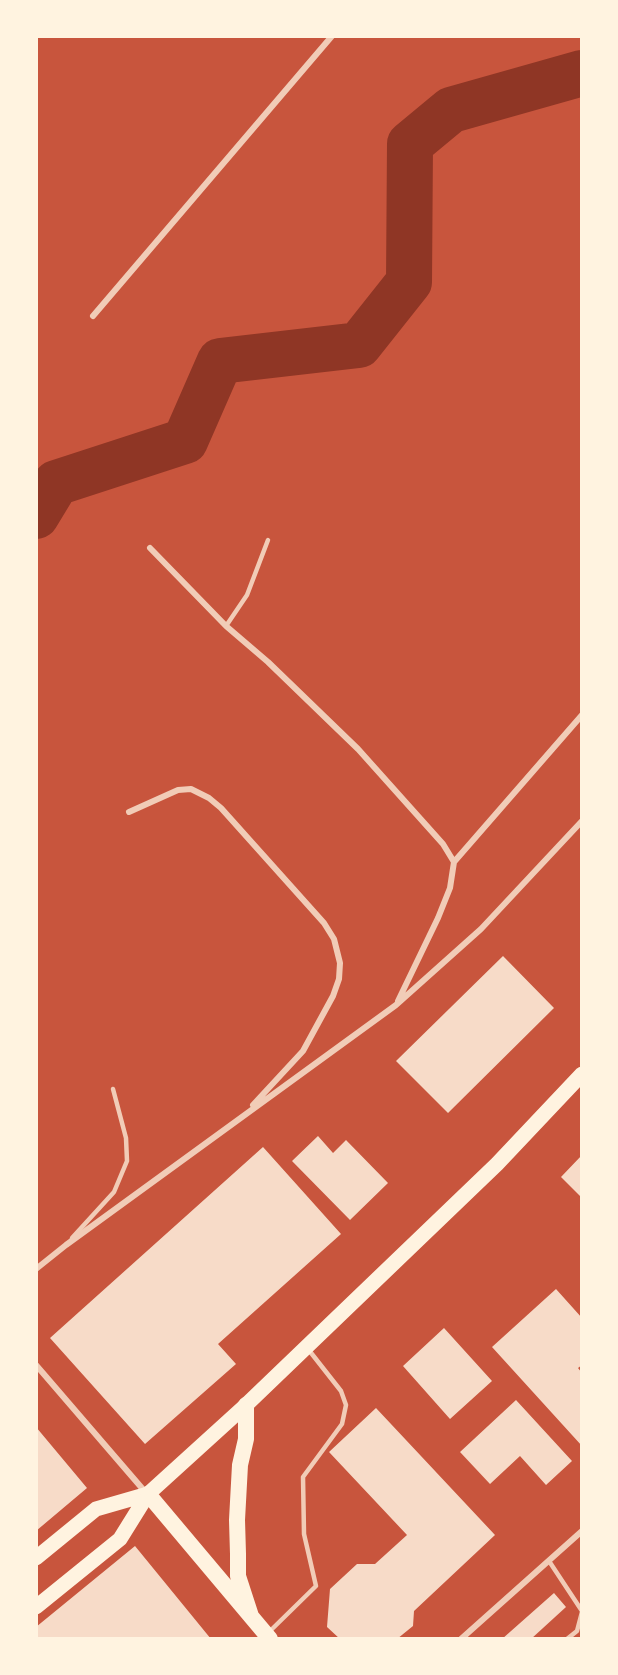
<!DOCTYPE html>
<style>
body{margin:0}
#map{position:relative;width:618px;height:1675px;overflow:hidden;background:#c8553d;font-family:Commissioner,sans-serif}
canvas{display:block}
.frame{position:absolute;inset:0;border:38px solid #fff3e0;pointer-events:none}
</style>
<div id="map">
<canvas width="618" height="1675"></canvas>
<div class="frame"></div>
</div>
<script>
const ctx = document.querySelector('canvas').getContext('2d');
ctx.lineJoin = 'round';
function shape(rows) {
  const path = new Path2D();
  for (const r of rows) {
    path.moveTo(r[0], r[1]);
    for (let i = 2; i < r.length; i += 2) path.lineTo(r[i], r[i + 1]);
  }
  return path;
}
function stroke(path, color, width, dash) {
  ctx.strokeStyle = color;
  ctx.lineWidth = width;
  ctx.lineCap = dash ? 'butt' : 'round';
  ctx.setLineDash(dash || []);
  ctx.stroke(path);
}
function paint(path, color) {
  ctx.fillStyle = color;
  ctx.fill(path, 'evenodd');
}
stroke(shape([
 [36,516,56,483,185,441,220,361,359,345,409,282,410,144,451,110,582,73]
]), '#8f3625', 46);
paint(shape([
 [503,956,554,1008,448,1113,396,1061],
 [318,1136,333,1153,346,1140,388,1183,350,1220,292,1161],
 [263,1147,341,1234,218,1344,236,1364,145,1444,50,1338],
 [582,1155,582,1198,561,1177],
 [556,1289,582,1318,582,1365,578,1368,582,1373,582,1446,492,1347],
 [444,1328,492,1381,450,1419,403,1366],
 [516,1400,572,1461,546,1485,520,1456,490,1484,460,1452],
 [376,1408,495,1535,414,1611,413,1626,397,1639,340,1639,327,1627,330,1589,357,1564,375,1564,407,1535,329,1452],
 [36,1427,87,1488,36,1531],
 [135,1546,211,1639,36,1639,36,1627],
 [554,1593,566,1607,531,1639,502,1639]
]), '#f7dbc8');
stroke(shape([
 [226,626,247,595,268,540],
 [72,1238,114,1192,127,1161,126,1138,113,1089],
 [549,1561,582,1611],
 [269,1632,316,1586,304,1534,303,1477,342,1424,346,1405,341,1391,308,1349],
 [567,1639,577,1631,582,1612]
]), '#f1ccb7', 4.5);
stroke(shape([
 [93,316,332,36],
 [150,548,226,626,268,662,358,749,443,844,454,862,450,888,438,918,398,1001],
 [129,812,178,790,191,789,209,798,221,808,324,923,334,939,340,963,339,979,333,996,303,1051,253,1105],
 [454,862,582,715],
 [36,1269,66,1245,396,1005,481,929,582,821],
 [36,1365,147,1494],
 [461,1639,582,1531]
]), '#f1ccb7', 6);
stroke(shape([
 [36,1558,96,1509,148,1494],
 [36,1607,120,1539,148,1494,246,1405,497,1164,582,1074]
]), '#fff3e0', 15);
stroke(shape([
 [246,1405,246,1439,240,1465,237,1520,238,1554,238,1576,251,1616],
 [148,1494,270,1639]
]), '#fff3e0', 16);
</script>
